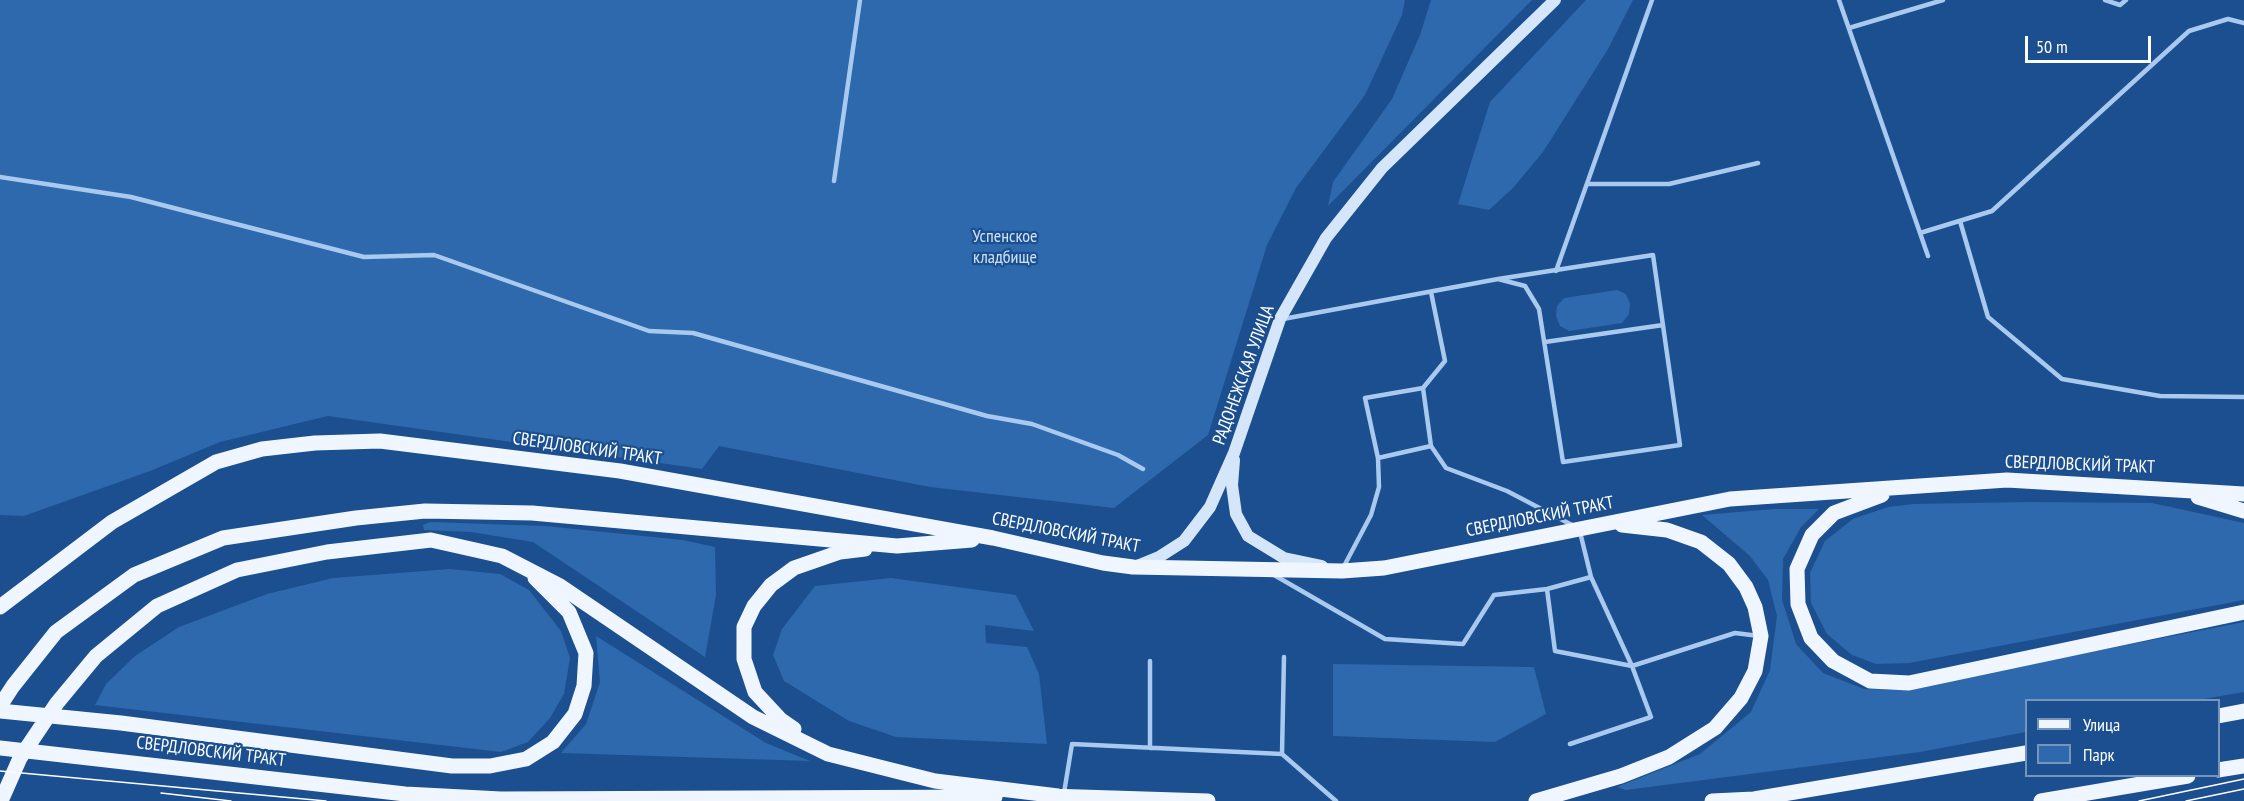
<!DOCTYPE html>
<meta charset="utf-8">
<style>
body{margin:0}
#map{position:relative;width:2244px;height:801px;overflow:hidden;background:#1b4f8f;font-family:"PT Sans Narrow",sans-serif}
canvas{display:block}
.legend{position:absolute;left:2025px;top:699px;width:195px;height:78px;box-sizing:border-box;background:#1b4f8f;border:2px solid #7695bc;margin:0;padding:8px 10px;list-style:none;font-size:18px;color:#fff}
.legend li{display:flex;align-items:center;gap:12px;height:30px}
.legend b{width:30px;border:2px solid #7695bc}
.scale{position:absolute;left:2025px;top:36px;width:126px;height:27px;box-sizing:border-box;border:3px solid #fff;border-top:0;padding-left:8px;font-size:18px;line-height:21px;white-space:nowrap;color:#fff;-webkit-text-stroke:4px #1b4f8f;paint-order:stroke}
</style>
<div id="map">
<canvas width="2244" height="801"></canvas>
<ul class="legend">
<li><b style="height:8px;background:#f0f6ff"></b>Улица</li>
<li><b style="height:16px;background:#2e69ad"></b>Парк</li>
</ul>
<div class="scale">50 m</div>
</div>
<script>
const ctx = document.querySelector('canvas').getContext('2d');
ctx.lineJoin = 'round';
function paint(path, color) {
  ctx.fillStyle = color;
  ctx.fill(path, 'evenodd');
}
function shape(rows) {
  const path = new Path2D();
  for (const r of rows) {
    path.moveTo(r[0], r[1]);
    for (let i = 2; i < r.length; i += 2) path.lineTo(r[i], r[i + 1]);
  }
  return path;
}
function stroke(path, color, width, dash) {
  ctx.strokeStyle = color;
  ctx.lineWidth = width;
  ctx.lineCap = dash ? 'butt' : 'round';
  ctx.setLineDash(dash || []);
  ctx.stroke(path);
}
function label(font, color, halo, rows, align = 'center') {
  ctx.font = font + ' "PT Sans Narrow",sans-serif';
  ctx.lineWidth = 4.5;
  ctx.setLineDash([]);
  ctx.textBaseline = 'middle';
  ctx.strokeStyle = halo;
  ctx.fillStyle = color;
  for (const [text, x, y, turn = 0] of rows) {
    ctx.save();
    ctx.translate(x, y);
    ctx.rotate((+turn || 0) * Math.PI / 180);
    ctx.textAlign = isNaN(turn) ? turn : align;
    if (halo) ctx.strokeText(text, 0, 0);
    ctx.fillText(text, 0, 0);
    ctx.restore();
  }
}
paint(shape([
 [0,0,1405,0,1402,15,1365,95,1296,188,1267,245,1208,435,1114,508,930,487,719,446,702,469,328,416,220,442,150,471,24,516,0,515],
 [1431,0,1532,0,1328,206,1333,182,1392,99,1420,35],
 [1586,0,1633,0,1608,49,1543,152,1513,188,1489,210,1458,204,1490,102],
 [1617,290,1626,294,1630,304,1629,314,1622,323,1569,331,1560,326,1556,316,1557,306,1564,298],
 [2029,502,2152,503,2244,523,2244,600,1909,663,1876,664,1852,655,1827,634,1811,603,1810,573,1825,541,1853,519,1888,507,1914,504],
 [1774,509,1819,509,1801,527,1783,559,1782,600,1796,644,1823,673,1864,689,1897,690,2244,622,2244,692,2198,700,2026,700,2026,732,1920,752,1626,790,1617,787,1700,754,1751,712,1770,670,1777,616,1768,580,1750,556,1702,515],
 [430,522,545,526,683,540,715,547,716,595,705,657,533,542,471,532,424,530,423,525],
 [450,569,500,574,529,590,561,631,570,658,564,694,550,718,528,742,501,752,95,705,106,684,135,656,179,627,267,594,333,578],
 [891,578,1016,595,1034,631,985,625,986,643,1027,647,1039,674,1047,744,896,737,849,721,784,681,773,655,782,629,815,586],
 [596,636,766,743,810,761,561,753,586,724,600,682],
 [1333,664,1534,667,1546,714,1495,742,1333,736]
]), '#2e69ad');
stroke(shape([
 [1839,0,1928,256],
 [2105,0,2120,5,2126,0],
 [1849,28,1943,0],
 [0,177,131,197,364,257,434,255,649,331,693,333,987,416,1032,424,1118,455,1143,469],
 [834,181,860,0],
 [1587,184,1669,184,1758,163],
 [1960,221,1988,317,2062,379,2160,396,2244,397],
 [1920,233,1992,211,2189,31,2228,19,2244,23],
 [1556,271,1652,0],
 [1283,319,1498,279,1653,255,1680,445,1563,462,1539,309,1525,286,1498,279],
 [1545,342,1663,325],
 [1431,446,1423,388,1445,361,1431,292],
 [1378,458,1365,398,1423,388],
 [1343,568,1371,515,1379,487,1378,458,1431,446,1446,468,1507,491,1572,525],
 [1274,575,1385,639,1463,644,1494,595,1547,589,1591,577,1580,532],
 [1591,577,1632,666,1735,633,1759,636],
 [1547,589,1555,651,1632,666,1651,717,1570,744],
 [1150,661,1150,748],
 [1282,754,1284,657],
 [1064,793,1072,744,1282,754,1336,801]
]), '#a9c9ee', 4.5);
stroke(shape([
 [1234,460,1232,485,1236,514,1248,536,1284,558,1322,566],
 [1137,566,1159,557,1184,541,1210,507,1234,453,1280,319,1326,238,1382,168,1555,0]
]), '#d6e6fa', 12);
stroke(shape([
 [1882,495,1834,513,1812,535,1797,569,1798,604,1811,638,1833,661,1870,681,1909,683,2244,612],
 [2198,497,2244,511],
 [0,607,112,522,216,462,262,449,315,443,380,441,620,471,993,538,1103,563,1133,567,1342,571,1384,568,1730,499,2007,480,2244,494],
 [0,706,13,686,56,632,134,575,223,538,356,518,425,511,532,513,897,546,972,540],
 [0,711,121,723,452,766,490,766,526,759,553,742,575,714,584,686,586,653,569,612,535,578],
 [2218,716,2244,711],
 [794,729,781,720,755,692,744,659,744,627,754,606,771,585,794,568,840,552,865,549],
 [0,748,405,794,501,799,995,797],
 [2218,770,2244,766],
 [1049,796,1208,801],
 [1,801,20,758,57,703,96,656,157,606,237,570,327,552,431,540,502,556,560,586,753,717,828,754,935,781,1058,796],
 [1536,801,1621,776,1669,757,1715,728,1741,698,1755,671,1761,636,1755,607,1746,587,1729,564,1701,542,1667,530,1622,525],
 [1712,801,1754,799,2026,753],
 [2041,801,2188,776]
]), '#f0f6ff', 15);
stroke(shape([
 [0,771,326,801],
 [161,793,231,801],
 [2139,801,2244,779],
 [2186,801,2244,789]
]), '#fff', 1.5);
label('18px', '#cfe3fa', '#1b4f8f', [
 ["Успенское",1005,237],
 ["кладбище",1005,258]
]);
label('18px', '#fff', '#1b4f8f', [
 ["РАДОНЕЖСКАЯ УЛИЦА",1244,375,-70],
 ["СВЕРДЛОВСКИЙ ТРАКТ",587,449,8],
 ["СВЕРДЛОВСКИЙ ТРАКТ",2080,465,2],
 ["СВЕРДЛОВСКИЙ ТРАКТ",1540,517,-11],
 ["СВЕРДЛОВСКИЙ ТРАКТ",1066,533,11],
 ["СВЕРДЛОВСКИЙ ТРАКТ",211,752,7]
]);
</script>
